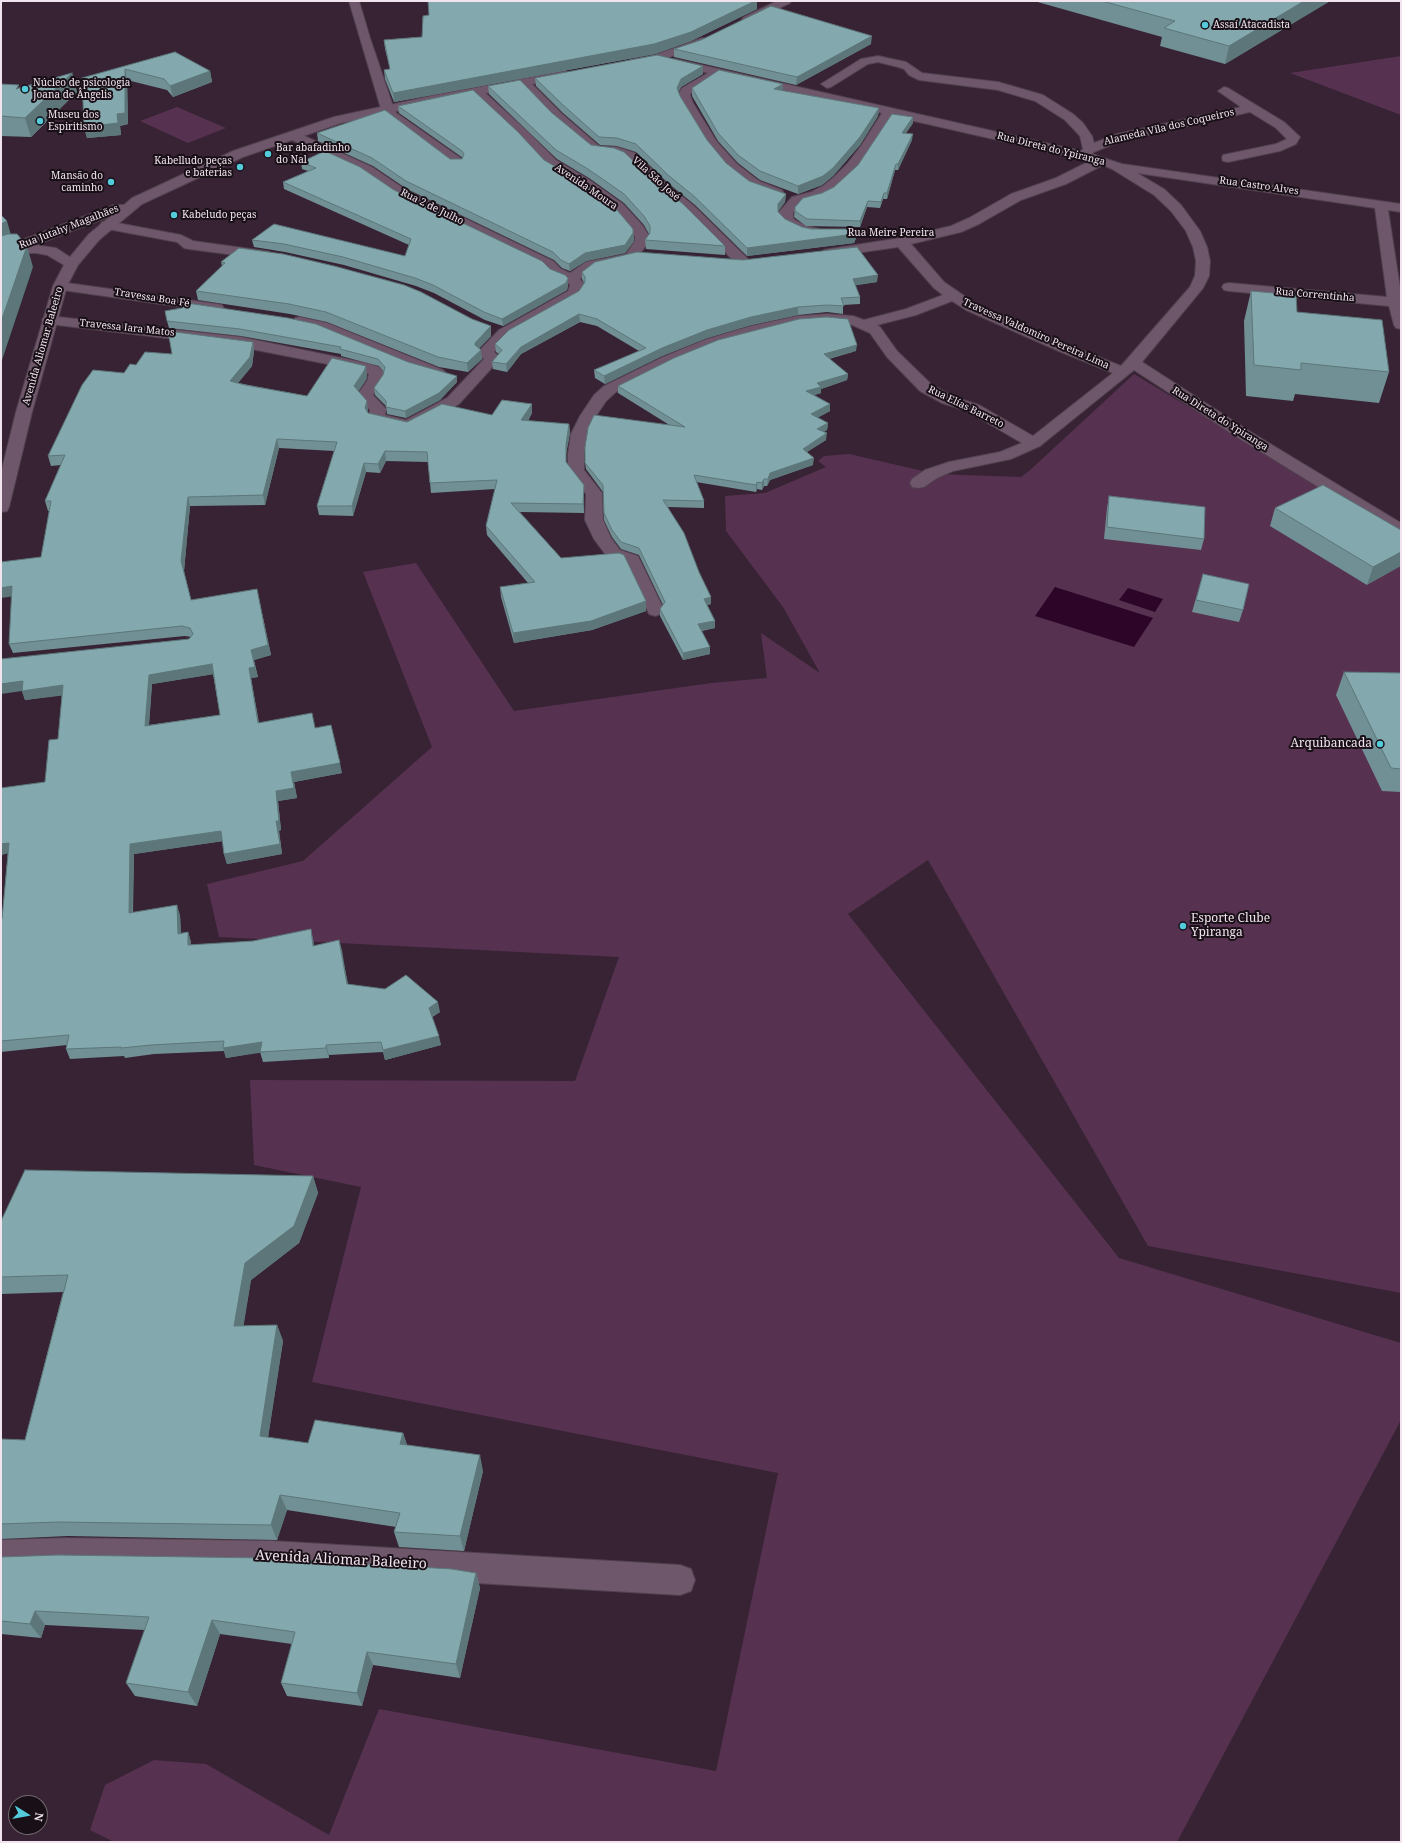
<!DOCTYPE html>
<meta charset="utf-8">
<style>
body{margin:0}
#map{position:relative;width:1402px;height:1843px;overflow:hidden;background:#372334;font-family:"Noto Serif",serif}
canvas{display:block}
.frame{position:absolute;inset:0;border:2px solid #f2e4ef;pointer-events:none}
.north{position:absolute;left:8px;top:1795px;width:40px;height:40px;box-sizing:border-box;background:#191017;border:1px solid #70656d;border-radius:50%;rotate:101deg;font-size:11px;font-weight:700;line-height:16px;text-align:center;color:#f2e4ef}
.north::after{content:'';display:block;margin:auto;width:14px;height:18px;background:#53cbdb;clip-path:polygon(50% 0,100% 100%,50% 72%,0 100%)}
</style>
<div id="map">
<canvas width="1402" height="1843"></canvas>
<div class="frame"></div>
<div class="north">N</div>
</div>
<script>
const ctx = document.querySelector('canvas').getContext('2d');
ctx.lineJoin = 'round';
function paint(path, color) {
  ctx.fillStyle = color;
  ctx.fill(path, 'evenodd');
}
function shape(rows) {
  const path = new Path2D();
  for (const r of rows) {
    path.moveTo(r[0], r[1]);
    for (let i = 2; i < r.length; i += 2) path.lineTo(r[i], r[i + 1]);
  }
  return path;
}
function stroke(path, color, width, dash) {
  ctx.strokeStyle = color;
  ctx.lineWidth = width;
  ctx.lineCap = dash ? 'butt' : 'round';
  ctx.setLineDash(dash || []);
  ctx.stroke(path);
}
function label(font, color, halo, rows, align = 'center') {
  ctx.font = font + ' "Noto Serif",serif';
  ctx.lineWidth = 4;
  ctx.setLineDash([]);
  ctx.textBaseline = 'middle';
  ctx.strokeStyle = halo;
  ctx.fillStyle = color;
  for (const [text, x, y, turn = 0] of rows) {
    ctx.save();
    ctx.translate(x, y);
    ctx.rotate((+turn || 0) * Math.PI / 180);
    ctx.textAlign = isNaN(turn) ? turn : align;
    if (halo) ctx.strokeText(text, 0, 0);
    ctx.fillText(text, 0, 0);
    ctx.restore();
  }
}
paint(shape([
 [1401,56,1401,115,1290,73],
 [177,107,226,128,188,143,140,121],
 [1134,374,1401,535,1401,1293,1148,1246,928,860,848,914,1119,1258,1401,1343,1401,1420,1177,1842,114,1842,90,1830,105,1785,154,1760,206,1764,329,1835,379,1709,716,1771,778,1473,312,1382,361,1187,254,1165,250,1080,575,1081,619,957,219,937,207,884,303,861,432,747,363,572,416,563,514,711,711,683,767,678,761,633,820,673,783,607,726,531,725,496,765,493,826,467,818,461,824,456,849,454,936,474,1021,477,1029,471]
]), '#563250');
paint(shape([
 [1055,587,1153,618,1134,647,1035,616],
 [1128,588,1163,599,1155,612,1119,600]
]), '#2c0528');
const street = shape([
 [349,1,359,1,370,38,395,112,462,159,463,162,462,165,452,165,385,115,381,109,349,1],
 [878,56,906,62,922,73,998,82,1043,95,1073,114,1083,123,1092,136,1094,143,1117,134,1241,107,1218,91,1224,87,1228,88,1284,122,1300,137,1296,144,1280,151,1228,162,1223,161,1222,158,1223,155,1276,144,1287,139,1276,128,1250,112,1121,141,1094,152,1092,154,1122,164,1401,204,1401,212,1388,210,1401,294,1401,329,1396,328,1394,325,1389,306,1229,291,1224,290,1222,287,1224,284,1229,283,1387,297,1375,208,1137,173,1164,189,1181,205,1200,231,1207,247,1210,261,1209,276,1203,288,1142,362,1249,431,1401,523,1401,535,1395,534,1237,437,1134,370,1040,446,1011,459,953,471,937,478,924,487,918,488,912,487,910,483,912,479,925,470,949,462,1000,452,1022,443,967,411,942,403,920,391,887,357,870,333,850,324,827,322,798,324,759,333,717,345,673,363,616,392,606,401,596,416,587,434,584,454,584,470,602,493,603,520,611,538,620,550,638,556,664,610,661,614,655,616,649,614,625,563,608,558,594,539,585,520,586,494,568,471,568,454,571,434,580,416,594,395,604,386,663,357,707,339,751,326,798,316,827,314,853,316,864,320,906,309,943,295,934,288,898,247,829,257,824,256,822,253,824,250,829,249,901,238,951,226,969,218,1011,194,1056,178,1090,161,892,116,871,150,857,170,844,183,833,192,821,198,802,203,793,213,793,218,795,220,806,226,820,229,822,232,820,235,815,236,802,234,785,226,779,219,779,212,792,197,811,192,823,186,834,177,847,164,861,146,882,113,720,76,691,93,690,95,693,103,717,142,737,164,759,181,782,190,784,193,782,196,777,197,749,187,727,170,708,147,681,103,678,95,682,88,708,73,671,64,669,62,675,59,1081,151,1083,149,1080,136,1065,120,1035,101,998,90,919,80,909,75,904,69,898,67,878,62,868,64,831,87,827,88,821,84,861,59,878,56],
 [1103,165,1112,169,1154,195,1171,211,1186,231,1193,247,1196,261,1195,276,1190,287,1121,366,1071,346,976,304,944,282,911,244,961,232,979,224,1021,200,1066,184,1103,165],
 [952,301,966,310,1061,352,1113,373,1033,436,979,405,954,397,932,385,897,351,880,327,877,325,916,315,952,301],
 [524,79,528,80,562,114,599,146,617,147,635,153,667,184,694,206,748,259,750,262,748,265,738,265,684,212,657,190,625,159,615,155,592,153,554,120,520,86,518,83,520,80,524,79],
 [477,88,481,89,528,132,556,160,588,179,623,204,643,226,649,236,649,241,636,260,595,268,580,279,584,284,584,289,578,297,509,336,494,352,501,358,498,361,459,404,414,428,408,430,370,421,368,418,370,410,357,395,367,381,369,374,358,370,241,347,49,324,44,323,42,320,44,317,49,316,241,337,366,363,379,367,385,374,383,381,373,395,386,409,385,415,406,420,447,398,484,359,477,353,499,330,568,291,570,285,566,281,551,275,543,267,396,196,362,173,290,139,288,136,290,133,294,132,298,133,372,167,406,190,553,261,561,269,570,273,586,262,626,254,635,241,635,236,613,210,578,185,546,166,520,138,473,95,471,92,477,88],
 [107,221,181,235,193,241,265,251,270,252,272,255,270,258,265,259,189,249,184,248,177,242,102,228,100,225,102,222,107,221],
 [60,282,217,304,222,305,224,308,222,311,217,312,55,289,53,286,55,283,60,282],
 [300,317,327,323,443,370,446,373,443,376,438,378,433,376,317,329,295,324,293,321,295,318,300,317],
 [68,1538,272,1541,680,1565,691,1569,695,1580,691,1591,680,1595,272,1571,68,1568,1,1570,1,1540,68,1538]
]);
const secondary = shape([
 [777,1,791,1,790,3,752,21,744,21,742,19,744,17,777,1],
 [702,38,706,39,708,41,706,43,662,60,634,65,628,62,630,60,655,55,702,38],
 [565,71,571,75,569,77,431,104,341,123,243,157,142,204,99,240,78,265,67,286,32,412,9,507,7,511,1,512,1,473,16,412,53,286,64,265,47,255,36,253,14,253,1,257,1,248,114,205,124,205,132,198,233,151,334,117,431,96,565,71],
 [111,216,89,234,70,257,56,248,35,245,111,216]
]);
stroke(street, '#51404e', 2);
stroke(secondary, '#51404e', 2);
paint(street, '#6e576a');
paint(secondary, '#6e576a');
paint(shape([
 [1034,1,1330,1,1225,64,1160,46,1162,37],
 [757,9,691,41,655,54,394,102,385,79,384,70,390,69,385,49,384,40],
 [701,40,871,44,796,85,674,57,674,49],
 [175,52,210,71,212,82,173,97,167,90,127,80,128,124,120,126,121,135,87,138,84,127,82,78],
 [703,66,703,74,681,87,678,92,680,96,707,140,726,163,749,181,786,194,785,202,778,211,785,219,802,227,856,238,854,243,747,256,695,205,668,183,636,152,617,146,600,145,563,113,536,86,535,78],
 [72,73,77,92,31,137,1,136,1,84,20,88],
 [783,84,783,91,879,108,878,116,860,145,833,176,822,185,798,194,760,180,738,163,718,141,692,96,692,88],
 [488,86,552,113,591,145,656,182,725,246,725,255,646,249,645,240,649,234,644,225,624,203,589,178,557,159,489,94],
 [398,106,544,160,633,229,634,241,625,253,586,261,570,271,562,268,554,260,407,189,373,166,318,141,317,133,450,159,462,159,463,158,399,113],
 [913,117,913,123,906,133,912,140,898,170,895,170,887,199,883,199,880,208,867,207,860,227,806,226,794,217,795,207,834,187],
 [301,162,394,190,568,278,568,285,567,290,503,326,485,320,434,293,416,286,344,265,285,252,254,247,252,240,405,256,409,245,284,189,283,182,308,171,302,169],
 [221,262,491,336,479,348,482,359,468,372,439,367,327,322,290,314,198,300,196,291,222,266],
 [582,272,877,282,855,285,860,297,860,304,843,305,843,314,827,312,798,315,751,325,707,338,662,356,605,384,595,378,594,370,639,351,597,326,580,322,521,354,507,372,493,369,492,362,499,354,496,352,495,344,579,291,584,283,582,279],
 [1251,291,1297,312,1389,372,1379,403,1295,394,1293,401,1246,396,1244,321],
 [182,308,408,362,457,382,440,400,406,418,387,414,386,406,375,395,374,388,383,375,384,372,379,366,341,356,341,354,241,336,169,328,167,321],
 [253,342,254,351,252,366,238,383,307,396,367,375,366,380,358,391,368,410,368,413,407,422,492,415,532,404,532,413,528,421,569,424,570,433,566,454,566,462,584,494,584,513,520,512,561,558,646,601,646,611,592,630,514,643,501,597,500,587,528,583,487,535,486,526,495,489,431,493,428,462,386,461,380,473,366,472,353,516,319,515,317,506,334,451,279,448,265,505,190,506,184,571,191,600,259,599,271,655,254,660,258,677,251,678,259,723,315,728,342,773,294,782,297,798,278,801,281,830,279,831,282,854,227,864,224,854,223,841,134,854,133,912,180,915,181,933,188,932,191,942,191,945,313,939,314,946,339,940,348,984,440,1012,432,1017,441,1045,385,1060,383,1052,329,1055,329,1058,263,1062,260,1052,226,1058,224,1051,154,1054,125,1058,124,1056,70,1059,66,1049,67,1045,1,1052,1,920,2,919,8,853,1,855,45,782,58,739,62,695,25,700,22,691,189,639,191,637,185,636,13,653,9,644,41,557,50,511,48,511,45,501,61,465,51,466,48,456,124,373,136,365,172,354],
 [213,674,220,715,149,725,152,684],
 [856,351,829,359,848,374,847,380,821,389,821,393,814,395,830,404,830,411,817,418,828,423,827,430,823,432,826,440,807,452,813,465,770,480,767,486,764,486,762,490,757,489,756,492,696,482,704,501,704,508,668,507,711,604,707,605,715,621,715,628,702,631,710,654,683,660,660,616,660,609,663,605,639,555,621,549,612,537,604,520,603,492,586,469,585,463,671,426,618,393,618,386],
 [1109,496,1204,539,1201,550,1104,539,1107,508],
 [1275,508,1401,530,1367,585,1270,526],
 [1203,574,1243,610,1239,622,1192,612],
 [1344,672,1401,673,1401,792,1382,791,1336,695],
 [313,1176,318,1193,299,1243,251,1280,243,1326,277,1325,283,1341,268,1437,308,1443,403,1433,407,1445,483,1471,464,1551,399,1547,394,1532,396,1527,287,1510,277,1540,68,1536,1,1539,1,1439,25,1440,63,1292,1,1294,1,1221],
 [1,1557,476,1573,480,1588,460,1678,373,1665,362,1706,287,1696,281,1683,292,1644,220,1634,197,1706,135,1696,126,1683,145,1630,45,1625,41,1638,1,1634]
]), '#719095');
paint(shape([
 [755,1,757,1,757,9,691,41,655,54,394,102,393,93],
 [1304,1,1330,1,1225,64,1229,46],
 [872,36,871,44,796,85,797,77],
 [703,66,703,74,681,87,677,96,677,88,681,79],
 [125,69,127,80,128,124,120,126,121,135,87,138,84,127,117,114],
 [210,71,212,82,173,97,170,86],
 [72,73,77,92,31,137,25,118],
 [783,84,783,92,774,89],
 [879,108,878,116,860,145,833,176,822,185,798,194,798,186],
 [913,117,913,123,902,139,902,133],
 [913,134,912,140,898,170,898,164],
 [896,164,895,170,887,199,887,193],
 [884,193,883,199,880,208,881,202],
 [786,194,785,202,778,212,778,204],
 [868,201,867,207,860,227,860,221],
 [7,221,13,242,1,247,1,224],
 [857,229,856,238,854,243,747,256,747,248],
 [633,233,634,241,625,253,586,261,570,271,569,264,585,253],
 [27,246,33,267,1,363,1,322],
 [878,275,877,282,852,286,853,279],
 [568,278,568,285,567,290,503,326,502,319],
 [798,307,798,315,751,325,707,338,662,356,605,384,604,376,662,348,707,330,751,317],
 [579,314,580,322,521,354,507,372,506,364,521,347],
 [491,326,491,336,476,352,475,343],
 [253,342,254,351,252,366,232,390,230,381],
 [857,345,856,351,823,360,824,354],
 [481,350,482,359,468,372,467,363],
 [366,366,367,375,366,380,356,395,354,386],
 [848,374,847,380,821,389,821,393,806,398,806,391,817,383],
 [457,376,457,382,440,400,406,418,405,411],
 [367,401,368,410,367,418,365,408],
 [532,404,532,413,522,430,521,420],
 [830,404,830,411,811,421,811,414],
 [828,423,827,430,817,436,817,429],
 [569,424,570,433,566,454,566,471,566,445],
 [827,433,826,440,802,455,803,449],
 [277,439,279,448,265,505,263,495],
 [385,451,386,461,380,473,378,464],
 [814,458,813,465,770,480,767,486,768,479,770,473],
 [364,463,366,472,353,516,352,506],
 [764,479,764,486,762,490,762,483],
 [757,482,757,489,756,492,756,485],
 [584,485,584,513,583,504],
 [188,497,190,506,184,571,181,561],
 [1401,552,1401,566,1367,585,1373,567],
 [12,586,15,596,1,598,1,588],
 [711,597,711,604,704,606,704,599],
 [259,599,271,655,254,660,251,650],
 [646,601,646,611,592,630,514,643,513,633],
 [715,621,715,628,698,631,698,624],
 [710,647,710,654,683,660,683,653],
 [212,664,215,674,152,684,148,736,145,726,149,675],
 [255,667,258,677,251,678,260,733,258,723,249,668],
 [23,681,63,685,67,695,25,700,22,691,1,694,1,684],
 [340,763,342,773,294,782,297,798,278,801,281,830,279,831,282,854,227,864,224,854,276,821,276,791,291,772],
 [221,831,224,841,134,854,132,922,129,913,130,844],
 [9,843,13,852,1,855,1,844],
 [177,905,180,915,181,943,178,934],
 [311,929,313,939,315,956,313,946],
 [188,932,191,942,191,955,188,945],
 [339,940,342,950,349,993,347,984],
 [438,1002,440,1012,431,1018,429,1008],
 [439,1036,441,1045,385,1060,383,1050],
 [262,1042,265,1052,226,1058,223,1048],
 [326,1045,329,1055,329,1058,326,1048],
 [313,1176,318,1193,299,1243,251,1280,241,1342,234,1326,245,1263],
 [277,1325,283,1341,266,1451,260,1436],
 [403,1433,408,1448,400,1444],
 [480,1455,483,1471,464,1551,460,1536],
 [280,1495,287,1510,277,1540,271,1525],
 [476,1573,480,1588,460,1678,456,1664],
 [35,1611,45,1625,41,1638,30,1624],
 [212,1620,220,1634,197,1706,188,1692],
 [367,1652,373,1665,362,1706,357,1693]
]), '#5c7679');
const building = shape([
 [428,1,755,1,691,32,654,44,393,93,384,70,390,69,384,40,422,37,423,16,429,15,428,1],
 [1102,1,1304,1,1229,46,1164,28,1175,21,1102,1],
 [771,6,872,36,797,77,674,49,701,40,771,6],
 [175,52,210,71,170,86,164,79,125,69,125,113,117,114,118,123,84,127,82,78,175,52],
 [657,55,703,66,681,79,677,88,680,96,707,140,726,163,749,181,786,194,778,204,778,212,785,219,802,227,811,229,857,229,855,234,747,248,695,197,668,175,636,144,617,138,599,137,563,105,535,78,657,55],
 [719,70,783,84,774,89,879,108,860,137,833,168,823,176,798,186,760,171,738,155,718,133,692,88,719,70],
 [72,73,25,118,1,116,1,84,19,85,16,89,72,73],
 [520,80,552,113,591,145,614,148,624,152,656,182,683,204,725,246,645,240,650,233,650,226,644,216,624,194,588,169,556,150,488,86,520,80],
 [473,90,518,132,544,160,577,179,612,204,633,229,633,233,625,245,585,253,569,264,561,260,553,252,406,181,372,158,317,133,385,110,450,159,462,159,464,154,462,151,398,106,473,90],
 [892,114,913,117,902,133,913,134,898,164,896,164,887,193,884,193,881,202,868,201,860,221,807,219,795,211,795,207,803,198,822,193,834,187,858,165,892,114],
 [325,151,360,167,394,190,542,261,550,269,565,275,568,278,566,283,502,319,484,312,433,285,415,278,343,257,284,244,252,240,274,224,405,256,411,239,283,182,316,168,301,162,325,151],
 [1,215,7,221,1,224,1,215],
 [8,234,17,234,27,246,1,322,1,236,8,234],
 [857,247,878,275,853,279,860,297,841,298,844,306,827,305,798,307,751,317,707,330,662,348,604,376,594,370,646,348,597,319,579,314,521,347,506,364,492,362,502,350,495,344,509,330,579,291,585,282,585,277,582,272,595,262,637,252,743,260,857,247],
 [239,248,283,254,334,266,404,285,421,292,472,319,491,326,475,343,475,345,481,350,467,363,438,357,326,312,289,304,196,291,225,263,221,262,239,248],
 [1251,291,1296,295,1297,312,1382,320,1389,372,1301,363,1301,370,1254,365,1251,291],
 [187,303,288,318,316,324,408,362,457,376,439,393,405,411,386,407,386,401,374,388,383,375,385,367,378,359,340,349,341,347,240,329,167,321,165,311,182,308,187,303],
 [827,317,848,319,857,345,824,354,848,374,817,383,821,387,806,391,830,404,811,414,828,423,817,429,827,433,803,449,814,458,770,473,768,479,764,479,762,483,757,482,756,485,694,475,704,501,663,500,684,533,699,572,711,597,704,599,715,621,698,624,710,647,683,653,660,609,665,602,639,548,621,542,612,530,604,513,603,485,585,463,585,447,588,428,594,415,685,427,618,386,674,358,718,340,799,319,827,317],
 [168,331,253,342,250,357,230,381,245,385,307,396,332,358,366,366,364,371,354,386,367,401,365,408,368,413,407,422,442,404,492,415,502,400,532,404,521,420,569,424,566,445,566,462,584,485,583,504,511,503,561,558,619,553,624,555,646,601,591,621,513,633,500,587,535,582,486,526,497,480,430,483,427,452,385,451,378,464,364,463,352,506,317,506,337,442,277,439,263,495,188,497,181,561,191,600,257,589,268,645,251,650,255,667,249,668,258,723,312,713,315,728,331,725,340,763,291,772,294,788,276,791,279,821,276,821,280,844,224,854,221,831,130,844,129,913,177,905,178,934,188,932,188,945,253,941,311,929,313,946,339,940,347,984,385,989,406,975,438,1002,429,1008,439,1036,383,1050,381,1042,326,1045,326,1048,260,1052,262,1042,223,1048,224,1041,151,1045,121,1048,121,1047,66,1049,69,1035,1,1041,1,920,2,919,9,843,1,844,1,788,45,782,49,740,58,739,63,685,22,691,23,681,1,684,1,659,189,639,193,634,190,628,182,626,9,644,12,586,1,588,1,562,41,557,51,501,45,501,65,455,48,456,82,385,93,370,124,373,130,364,136,365,145,352,172,354,168,331],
 [212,664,220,715,145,726,149,675,212,664],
 [1323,485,1401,530,1401,552,1373,567,1275,508,1323,485],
 [1109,496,1205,507,1204,539,1107,527,1109,496],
 [1203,574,1249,584,1243,610,1196,600,1203,574],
 [1344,672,1401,673,1401,769,1391,768,1344,672],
 [25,1170,313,1176,294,1226,245,1263,234,1326,277,1325,260,1436,308,1443,315,1420,403,1433,400,1444,480,1455,460,1536,394,1532,400,1513,280,1495,271,1525,58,1522,1,1524,1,1439,25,1440,68,1275,1,1277,1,1221,25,1170],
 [58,1555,265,1558,452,1569,476,1573,456,1664,367,1652,357,1693,281,1683,295,1632,212,1620,188,1692,126,1683,149,1617,35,1611,30,1624,1,1621,1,1557,58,1555]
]);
paint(building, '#83a8ad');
stroke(building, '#5c7679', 1);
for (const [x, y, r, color] of [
 [1205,25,4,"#53cbdb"],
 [25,89,4,"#53cbdb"],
 [40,121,4,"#53cbdb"],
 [268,154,4,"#53cbdb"],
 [240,167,4,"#53cbdb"],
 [111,182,4,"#53cbdb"],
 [174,215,4,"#53cbdb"],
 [1380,744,4,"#53cbdb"],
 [1183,926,4,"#53cbdb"]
]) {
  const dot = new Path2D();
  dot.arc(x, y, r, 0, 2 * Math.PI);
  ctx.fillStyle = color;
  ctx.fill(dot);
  stroke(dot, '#191017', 1.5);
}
label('10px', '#f2e4ef', '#191017', [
 ["Assaí Atacadista",1213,25],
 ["Núcleo de psicologia",33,83],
 ["Joana de Ângelis",33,95],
 ["Museu dos",48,115],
 ["Espiritismo",48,127],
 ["Bar abafadinho",276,148],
 ["do Nal",276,160],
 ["Kabelludo peças",232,161,"right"],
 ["e baterias",232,173,"right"],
 ["Mansão do",103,176,"right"],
 ["caminho",103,188,"right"],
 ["Kabeludo peças",182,215]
], 'left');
label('10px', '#f2e4ef', '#191017', [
 ["Alameda Vila dos Coqueiros",1169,127,-13],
 ["Rua Direta do Ypiranga",1051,149,14],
 ["Vila São José",656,179,42],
 ["Rua Castro Alves",1259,186,8],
 ["Avenida Moura",586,187,34],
 ["Rua 2 de Julho",432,207,26],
 ["Rua Jutahy Magalhães",69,227,-21],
 ["Rua Meire Pereira",891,233],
 ["Rua Correntinha",1315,295,5],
 ["Travessa Boa Fé",152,298,9],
 ["Travessa Iara Matos",127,328,6],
 ["Travessa Valdomiro Pereira Lima",1036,334,24],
 ["Avenida Aliomar Baleeiro",43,346,-74],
 ["Rua Elías Barreto",966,407,26],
 ["Rua Direta do Ypiranga",1220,419,32]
]);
label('12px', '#f2e4ef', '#191017', [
 ["Arquibancada",1372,744],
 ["Esporte Clube",1191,919,"left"],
 ["Ypiranga",1191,933,"left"]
], 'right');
label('14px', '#f2e4ef', '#191017', [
 ["Avenida Aliomar Baleeiro",341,1560,3]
]);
</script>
